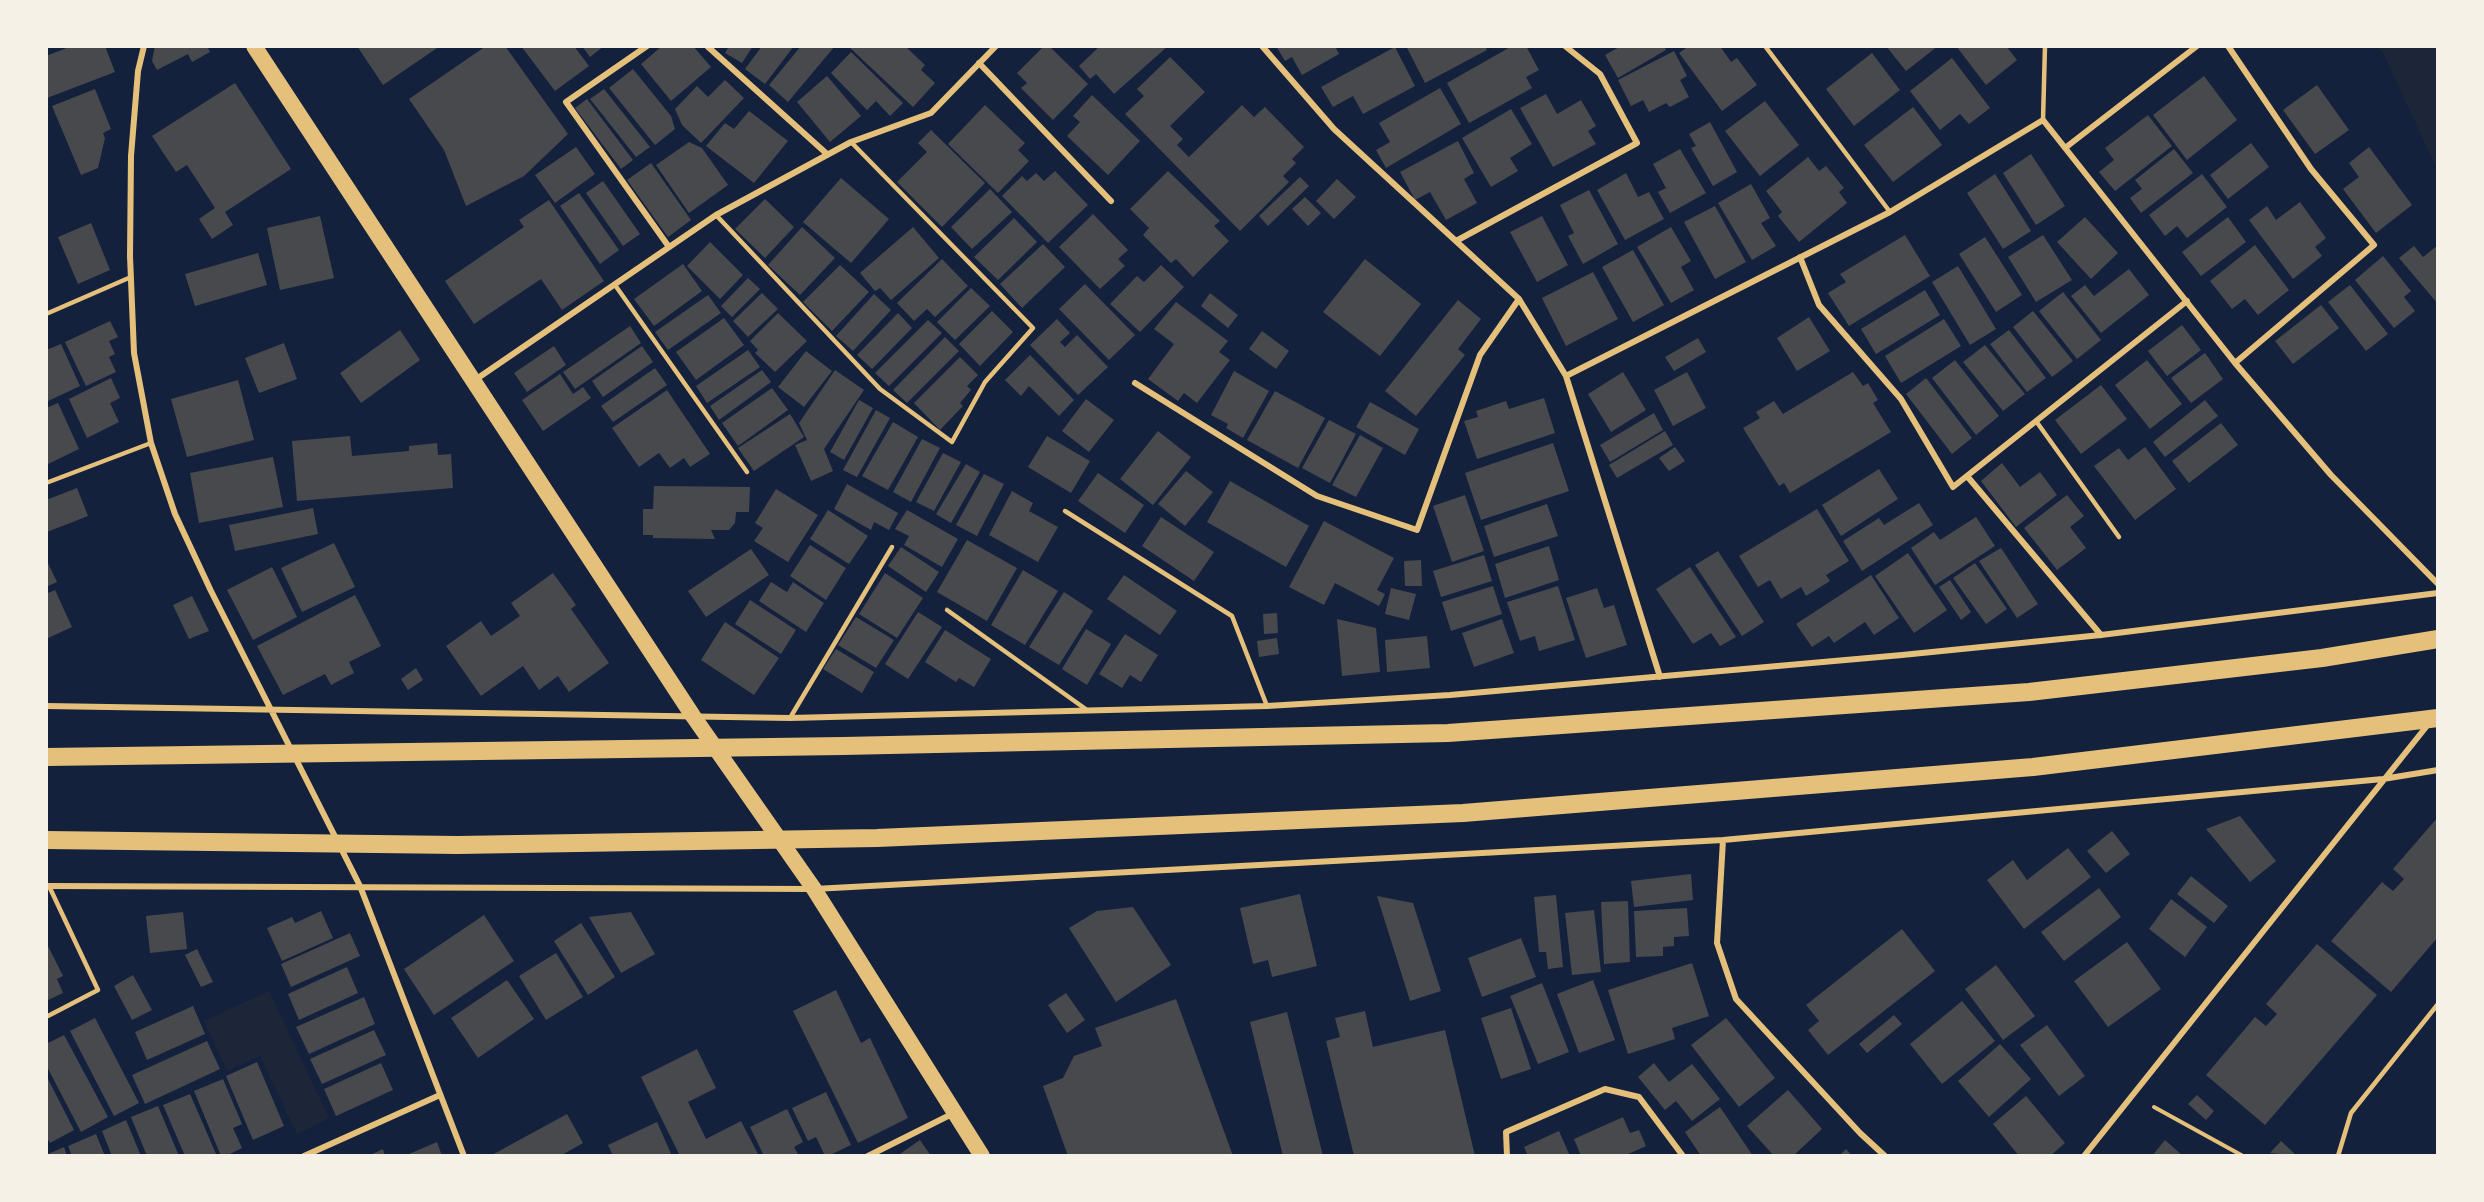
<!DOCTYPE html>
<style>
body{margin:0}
#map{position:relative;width:2484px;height:1202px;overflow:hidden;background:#14213d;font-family:"PT Sans",sans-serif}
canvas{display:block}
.frame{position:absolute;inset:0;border:48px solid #f6f1e7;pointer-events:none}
</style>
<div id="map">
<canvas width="2484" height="1202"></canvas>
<div class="frame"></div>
</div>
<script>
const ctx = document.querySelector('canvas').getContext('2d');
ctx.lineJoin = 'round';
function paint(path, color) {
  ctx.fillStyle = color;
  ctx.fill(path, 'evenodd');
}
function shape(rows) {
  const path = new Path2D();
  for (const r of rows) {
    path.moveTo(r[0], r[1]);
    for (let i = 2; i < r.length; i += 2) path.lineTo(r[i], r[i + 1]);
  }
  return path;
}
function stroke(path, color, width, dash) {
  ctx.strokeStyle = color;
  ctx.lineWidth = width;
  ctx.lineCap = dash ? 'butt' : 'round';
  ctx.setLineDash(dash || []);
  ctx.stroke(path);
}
paint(shape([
 [2376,47,2437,47,2437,169,2383,53],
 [269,991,329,1118,297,1134,260,1056,227,1071,204,1021]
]), '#1d2539');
paint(shape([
 [72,46,105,46,115,72,47,98,46,56],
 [155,46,207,46,210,52,192,62,188,54,157,70,152,61],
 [357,46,440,46,383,85],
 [486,46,505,46,568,134,524,176,466,206,444,150,409,99],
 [521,46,574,46,589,66,555,91],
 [582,46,604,46,590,57],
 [662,46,693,46,711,67,671,101,641,64],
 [729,46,753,46,742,63,725,53],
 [762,46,794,46,765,84,745,69],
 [801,46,835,46,788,102,769,85],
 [848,46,905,46,925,65,921,70,935,83,913,107],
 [1044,46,1049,46,1088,84,1053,120,1021,88,1027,83,1017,73],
 [1100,46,1168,46,1114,94,1096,74,1090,79,1079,66],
 [1276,46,1335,46,1339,54,1302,75,1292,57,1285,61],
 [1406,46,1485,46,1487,50,1425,83],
 [1512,46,1526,46,1539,70,1526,77,1532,88,1469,123,1447,83],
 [1621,46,1664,46,1666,50,1618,78,1605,55],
 [1689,46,1720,46,1731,62,1737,58,1757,85,1722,111,1679,53],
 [1886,46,1938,46,1906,71],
 [1956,46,2006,46,2017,60,1986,85],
 [1395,47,1415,86,1363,114,1353,96,1333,107,1321,87],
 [1674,51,1687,76,1680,80,1689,97,1670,107,1666,103,1649,112,1643,100,1631,106,1618,80],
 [851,52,903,103,890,116,876,101,867,110,831,73],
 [1872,53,1900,90,1854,126,1826,89],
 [1170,57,1205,92,1170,126,1183,139,1177,145,1189,157,1242,105,1254,117,1265,107,1304,147,1292,159,1296,163,1283,176,1289,182,1240,231,1125,114,1144,96,1137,89],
 [1952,58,1990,108,1969,124,1960,114,1940,130,1910,91],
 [633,69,671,116,675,129,655,145,609,88],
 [827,76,861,116,830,142,797,102],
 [2204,76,2237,120,2187,160,2153,115],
 [725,80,744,98,701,143,682,125,675,109,697,86,708,97],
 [235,83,291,169,225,212,233,225,212,239,199,219,215,208,187,165,176,172,152,136],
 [2317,85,2349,130,2315,154,2283,110],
 [1440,88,1461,124,1386,168,1376,150,1390,142,1379,123],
 [95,89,111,129,103,133,105,138,98,168,81,175,52,106],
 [604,89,650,147,636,157,590,99],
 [1546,94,1557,114,1581,100,1596,126,1588,131,1596,144,1553,167,1520,108],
 [1092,95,1140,141,1108,175,1067,136,1080,122,1073,116],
 [587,99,633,160,621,169,575,108],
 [1765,101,1799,145,1760,176,1725,131],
 [985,105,1025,143,1018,150,1029,161,998,193,948,144],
 [1913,107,1942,145,1893,182,1864,145],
 [1511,109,1532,144,1510,158,1518,171,1491,187,1462,138],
 [749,111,788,141,754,183,706,146,725,123,734,129],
 [2148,115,2172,146,2115,191,2099,172,2114,160,2105,148],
 [1710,122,1737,172,1713,186,1691,148,1696,146,1689,134],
 [931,130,985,183,942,227,897,182,927,152,918,143],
 [1458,141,1474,173,1464,179,1477,203,1446,220,1430,192,1415,200,1400,172],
 [689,142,702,148,728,185,689,213,656,165],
 [2251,143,2269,167,2228,199,2210,175],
 [576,147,595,174,555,203,535,175],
 [2369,147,2412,205,2376,233,2343,189,2359,177,2349,163],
 [1680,149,1706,193,1670,213,1658,192,1666,188,1653,164],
 [2174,149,2193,173,2141,213,2130,198,2142,189,2135,180],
 [2031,154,2065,206,2036,225,2003,173],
 [1808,157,1819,171,1826,166,1844,188,1839,192,1847,203,1799,242,1778,216,1782,212,1766,191],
 [651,163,691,220,668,237,627,180],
 [1055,171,1088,205,1048,243,1002,196,1022,176,1027,181,1036,173,1044,181],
 [1168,171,1220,221,1214,226,1229,241,1193,277,1176,259,1171,263,1143,235,1149,228,1130,209],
 [1626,173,1638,197,1649,192,1664,219,1625,240,1597,190],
 [1995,174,2031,231,2003,249,1967,193],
 [2202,174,2227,207,2187,238,2177,226,2165,236,2149,215],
 [1300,177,1309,186,1268,226,1259,216],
 [841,178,889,219,851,263,803,222],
 [1337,179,1356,197,1334,219,1316,201],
 [603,181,640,234,623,246,586,193],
 [1751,184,1770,218,1761,223,1776,246,1752,260,1718,203],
 [990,189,1012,212,972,249,951,227],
 [1589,190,1618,244,1583,264,1568,236,1574,233,1560,205],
 [579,193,619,250,600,264,560,206],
 [1305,197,1321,213,1308,226,1292,209],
 [765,199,794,227,765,258,735,229],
 [549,200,604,281,562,310,541,279,474,324,445,281,524,227,519,220],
 [2300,202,2326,238,2315,247,2322,256,2293,279,2249,220,2267,206,2276,220],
 [1715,206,1746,262,1715,279,1684,222],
 [1093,214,1128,250,1118,259,1125,266,1100,289,1059,247],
 [320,216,334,278,280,290,267,228],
 [1542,216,1568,265,1537,282,1510,232],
 [2085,217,2118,253,2091,279,2057,242],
 [2228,217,2246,242,2201,276,2182,252],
 [1014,218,1037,242,998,280,974,257],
 [91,223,110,270,78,284,58,237],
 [802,227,835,258,800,295,768,265],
 [913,227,939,258,891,300,880,288,875,291,860,273],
 [1671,227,1691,261,1681,267,1694,290,1671,303,1637,247],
 [1905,235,1930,276,1849,326,1828,293,1846,282,1840,274],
 [2043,235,2072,280,2036,302,2008,257],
 [1985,237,2022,295,1996,312,1959,254],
 [710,242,743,275,720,299,687,266],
 [1043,244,1065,267,1022,308,1000,284],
 [2255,245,2289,290,2258,315,2245,299,2232,309,2210,281],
 [2438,245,2438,304,2399,258,2414,246,2423,257],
 [1633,250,1664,305,1633,322,1602,267],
 [258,253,267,285,195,306,185,274],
 [2383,256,2411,291,2404,297,2415,311,2394,328,2355,280],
 [942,259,968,286,935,317,927,309,914,321,897,303],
 [1365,259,1421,304,1380,356,1323,312],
 [683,264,702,291,654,326,634,299],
 [840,265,869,292,832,331,803,302],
 [1161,265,1184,287,1140,332,1110,304,1137,276,1144,282],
 [1958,266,1996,329,1970,345,1932,282],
 [2129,269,2149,295,2101,333,2071,296,2085,285,2094,296],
 [1593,272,1618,319,1566,346,1542,298],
 [748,278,760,289,732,317,721,306],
 [1085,284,1135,335,1109,360,1059,309],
 [2350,285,2388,334,2366,351,2328,302],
 [971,288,990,306,955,340,937,322],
 [1925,290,1940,315,1876,354,1861,329],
 [2063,292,2101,340,2077,359,2039,311],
 [762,293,778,309,748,337,733,321],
 [1210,293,1238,315,1228,328,1201,306],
 [874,294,891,310,853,351,836,336],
 [708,295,721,313,668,350,655,332],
 [1458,300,1481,319,1458,349,1465,355,1416,416,1385,391],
 [1176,302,1228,341,1219,352,1230,360,1197,403,1184,393,1178,401,1148,379,1174,344,1154,329],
 [2321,305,2339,328,2293,364,2275,341],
 [992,311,1013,332,980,366,959,344],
 [2033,311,2073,361,2052,377,2013,327],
 [778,313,807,341,775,372,755,353,758,350,750,341],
 [898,313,912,328,872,369,857,355],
 [1809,317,1830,351,1797,371,1777,338],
 [724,318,744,345,696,380,676,352],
 [1057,319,1070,333,1060,342,1065,347,1077,335,1108,367,1078,395,1030,345],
 [1944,319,1961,346,1901,383,1885,356],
 [928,320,942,333,889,386,875,373],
 [110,321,118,337,109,341,115,354,109,357,116,372,86,386,65,342],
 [2182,325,2201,350,2167,376,2148,351],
 [630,326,641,343,575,389,563,372],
 [400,330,420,360,361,403,340,373],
 [2009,330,2046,378,2027,392,1990,344],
 [1262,331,1289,351,1276,369,1249,349],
 [945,337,959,351,907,403,893,390],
 [1698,338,1706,352,1674,371,1665,357],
 [284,343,297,379,259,393,245,358],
 [61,344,80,386,46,402,46,350],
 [1985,345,2025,394,2003,411,1963,362],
 [554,346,566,365,527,392,514,373],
 [642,346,653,362,603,397,592,381],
 [748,350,760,367,707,403,696,386],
 [806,351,832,371,804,407,778,387],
 [2205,353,2223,379,2191,403,2171,378],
 [1030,355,1074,400,1059,416,1029,386,1021,396,1005,380],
 [960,357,978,375,967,386,971,390,960,403,963,406,940,430,914,403],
 [1955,360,1999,416,1976,435,1932,378],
 [2147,360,2182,404,2150,429,2115,385],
 [655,368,667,385,613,422,601,406],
 [762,370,771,382,719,420,710,406],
 [835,370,864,390,824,449,833,471,811,481,795,445,807,440,799,423],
 [1234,371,1269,391,1243,438,1226,428,1228,424,1211,415],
 [1623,372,1646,410,1611,432,1588,394],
 [1687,372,1706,408,1673,426,1654,390],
 [1853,372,1863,386,1868,383,1878,400,1873,403,1891,432,1790,493,1784,483,1779,486,1743,428,1760,418,1756,412,1774,401,1783,414],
 [560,374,573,394,583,387,591,398,543,431,522,400],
 [111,378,120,398,110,403,119,422,87,438,69,399],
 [1926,378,1972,438,1952,454,1906,394],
 [238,380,254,440,187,457,171,399],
 [2101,385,2127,419,2081,454,2055,420],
 [772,388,788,410,738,446,722,423],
 [667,390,710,454,690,467,684,458,670,468,659,453,639,467,612,428],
 [1275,391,1325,418,1298,468,1247,440],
 [1544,398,1555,433,1477,459,1464,421,1478,417,1476,411,1506,401,1509,409],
 [1086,399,1114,420,1089,452,1062,431],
 [859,400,873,408,844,460,830,452],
 [2205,400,2218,416,2165,457,2153,442],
 [1370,402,1419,429,1405,455,1356,427],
 [58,403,79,449,46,465,46,408],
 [876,410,890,418,857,477,843,470],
 [1654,413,1663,430,1610,462,1600,445],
 [790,414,804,437,754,471,738,448],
 [1329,420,1356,434,1330,483,1302,468],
 [893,422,918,437,888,490,862,476],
 [2221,423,2238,445,2189,483,2172,461],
 [1158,431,1191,457,1153,505,1120,479],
 [1665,431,1673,445,1617,478,1609,465],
 [1360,435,1383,448,1356,497,1332,485],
 [350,436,352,456,409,451,409,446,437,443,438,455,451,454,453,488,297,501,292,441],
 [1047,436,1090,461,1071,493,1028,467],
 [922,439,940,448,911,502,893,492],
 [1553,443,1569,491,1481,520,1465,473],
 [1675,447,1685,461,1669,471,1659,458],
 [2145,447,2176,489,2135,520,2094,466,2119,448,2128,460],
 [943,453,961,462,934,511,916,502],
 [273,457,283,507,199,523,190,473],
 [2002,463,2020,487,2040,472,2057,495,2016,527,1981,481],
 [966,464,980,472,951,523,936,514],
 [1879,469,1898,499,1841,536,1822,505],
 [1186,471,1213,492,1185,526,1158,504],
 [1098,473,1144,505,1125,533,1078,501],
 [984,474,1004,484,977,536,956,525],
 [1230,481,1309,526,1286,567,1207,522],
 [847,484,898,513,889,530,874,522,871,530,834,509],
 [654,486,750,487,749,512,736,512,735,523,729,530,711,530,715,539,653,538,653,535,643,535,643,509,653,509],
 [77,488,88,516,47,532,46,500],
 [776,489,818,515,788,562,754,541,763,528,755,523],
 [1012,491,1033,503,1029,511,1058,527,1038,562,989,535],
 [1465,495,1484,551,1452,562,1433,506],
 [2067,495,2084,516,2070,527,2086,548,2057,570,2024,528],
 [1919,503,1933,525,1862,571,1843,541,1879,518,1884,525],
 [1547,504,1558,536,1494,557,1484,526],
 [313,508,318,534,235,551,229,525],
 [1817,509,1849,561,1826,575,1830,581,1806,596,1801,587,1781,599,1770,580,1758,587,1739,556],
 [828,510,868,536,849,564,810,539],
 [907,510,958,539,942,567,904,545,909,536,895,529],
 [1161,517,1214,552,1194,581,1142,546],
 [1976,517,1995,546,1935,585,1911,548,1934,532,1940,540],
 [1324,521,1394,558,1377,590,1385,594,1379,606,1335,583,1324,605,1289,587],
 [967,540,1017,568,987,621,937,592],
 [334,543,355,587,302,612,281,568],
 [810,545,846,568,826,600,790,576],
 [1549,546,1559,580,1505,598,1495,564],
 [901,547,939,572,926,592,888,566],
 [2001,548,2038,604,2017,618,1979,561],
 [751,549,769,575,706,617,688,591],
 [1718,551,1764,622,1742,636,1695,565],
 [1908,553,1947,610,1914,633,1875,576],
 [1484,555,1492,581,1441,597,1433,571],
 [46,559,57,582,46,587],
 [1421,560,1422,586,1405,586,1404,561],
 [1975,563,2007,609,1986,624,1953,578],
 [272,567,297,617,253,640,227,590],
 [1690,567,1736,637,1720,646,1711,633,1693,644,1656,589],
 [1023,570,1058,591,1025,645,991,625],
 [553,573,576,605,571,609,609,663,569,692,558,676,539,690,523,666,481,696,446,646,481,621,491,636,520,616,511,603],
 [885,573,923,598,897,638,859,614],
 [1124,575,1177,611,1160,635,1107,599],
 [1871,575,1899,618,1874,635,1865,622,1834,643,1829,636,1812,647,1796,624],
 [1950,580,1971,612,1961,620,1939,587],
 [771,582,787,592,793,582,824,603,806,632,759,601],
 [1493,586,1502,614,1451,631,1442,602],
 [1558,586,1575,640,1539,651,1535,636,1520,641,1507,602],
 [1391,588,1416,594,1409,620,1385,614],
 [1597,588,1604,608,1614,605,1627,645,1586,658,1566,598],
 [55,590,72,627,46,639,46,594],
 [1064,592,1093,611,1059,665,1029,647],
 [355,595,381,646,349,662,354,673,331,685,325,674,283,695,257,646],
 [192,596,209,631,189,639,173,605],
 [750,600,796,630,781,654,735,624],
 [918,612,942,627,908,679,885,664],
 [1277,613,1278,633,1264,634,1263,614],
 [856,617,894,640,876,668,838,645],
 [1337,619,1376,628,1380,672,1342,676],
 [1502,619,1514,653,1474,667,1462,633],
 [725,622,779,658,754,695,701,660],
 [1086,629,1111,644,1087,685,1062,669],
 [945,630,991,659,974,687,959,678,956,682,925,662],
 [1125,634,1158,655,1141,682,1130,675,1122,688,1099,674],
 [1427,636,1430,668,1387,672,1385,640],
 [1277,638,1279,654,1259,657,1257,641],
 [836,649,874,672,862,693,823,669],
 [416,668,423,680,408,690,401,679],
 [2240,816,2276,861,2250,882,2206,829],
 [2438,817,2438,937,2391,992,2331,941,2382,882,2393,891,2404,879,2393,869],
 [2112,831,2130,854,2106,873,2087,851],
 [2068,848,2091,877,2024,929,1987,880,2013,860,2027,880],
 [1691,874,1693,900,1634,907,1631,881],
 [2191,876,2228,906,2214,923,2177,894],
 [2099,888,2121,917,2064,961,2041,932],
 [1300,894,1317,966,1272,977,1268,960,1253,964,1240,908],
 [1556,895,1563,967,1548,969,1546,952,1539,952,1534,897],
 [1377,896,1413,903,1441,991,1410,1001],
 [2171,899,2207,927,2185,957,2149,929],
 [1628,901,1630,962,1604,964,1601,902],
 [1133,907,1171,965,1116,1002,1069,928,1097,911],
 [1687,908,1689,936,1674,937,1674,946,1663,947,1663,956,1636,957,1634,911],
 [1594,910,1601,972,1572,975,1565,913],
 [321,911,333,938,282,961,267,928,292,917,295,923],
 [183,912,187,949,150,953,146,916],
 [631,912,655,954,621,973,589,917],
 [484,915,514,961,434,1015,404,969],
 [581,923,615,977,588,995,554,941],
 [1902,929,1935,971,1828,1055,1808,1030,1819,1021,1806,1005],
 [350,933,360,956,291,987,281,964],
 [1521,938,1536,977,1482,997,1468,958],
 [46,942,63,976,57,979,63,993,46,1001],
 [2127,942,2161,989,2108,1027,2074,981],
 [2317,944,2377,995,2265,1125,2206,1075,2255,1017,2266,1026,2277,1014,2266,1004],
 [197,949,213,982,201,987,185,955],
 [556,953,583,997,546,1020,519,976],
 [1692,963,1709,1016,1672,1028,1675,1039,1628,1054,1608,990],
 [1996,965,2035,1016,2003,1040,1965,989],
 [347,967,358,993,299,1020,288,994],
 [133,975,152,1010,132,1020,114,986],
 [507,980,534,1019,478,1058,451,1018],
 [1593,980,1615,1040,1579,1053,1557,994],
 [1542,983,1569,1052,1538,1064,1510,996],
 [836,990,861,1043,870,1038,908,1118,858,1143,793,1011],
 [1066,993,1085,1020,1067,1033,1048,1005],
 [364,997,375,1024,309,1054,296,1027],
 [1176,999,1233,1156,1068,1156,1043,1086,1063,1078,1074,1056,1102,1046,1095,1028],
 [1962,1001,1995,1041,1942,1084,1910,1044],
 [193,1006,205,1034,147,1060,135,1032],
 [1511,1008,1531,1069,1501,1079,1481,1018],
 [1365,1011,1373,1047,1445,1030,1475,1156,1354,1156,1326,1041,1340,1037,1335,1018],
 [1287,1012,1323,1156,1283,1156,1250,1022],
 [1894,1015,1902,1024,1867,1053,1859,1044],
 [95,1018,139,1103,114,1116,70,1031],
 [1726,1018,1775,1078,1739,1107,1691,1045],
 [2047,1025,2085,1076,2059,1096,2020,1045],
 [374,1030,386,1055,322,1084,310,1059],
 [64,1035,108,1117,81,1132,46,1065,46,1044],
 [207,1041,220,1069,145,1104,132,1075],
 [2000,1044,2031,1079,1989,1117,1958,1081],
 [697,1049,716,1088,688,1102,706,1139,741,1121,759,1156,680,1156,641,1077],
 [257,1062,284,1126,253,1140,226,1076],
 [381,1063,393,1090,336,1116,324,1089],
 [1654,1063,1669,1082,1692,1064,1720,1099,1692,1121,1676,1101,1665,1110,1638,1077],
 [46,1075,74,1130,50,1143,46,1136],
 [223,1079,242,1124,233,1128,242,1148,226,1156,221,1156,194,1091],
 [1788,1090,1822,1129,1793,1156,1774,1156,1747,1126],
 [826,1092,851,1145,828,1156,825,1156,816,1137,808,1141,792,1108],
 [190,1094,217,1156,185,1156,163,1105],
 [2197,1095,2214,1111,2206,1120,2188,1104],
 [2026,1096,2065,1143,2050,1156,2019,1156,1993,1124],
 [158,1106,179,1156,147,1156,131,1117],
 [1720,1107,1753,1156,1701,1156,1685,1132],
 [787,1109,803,1142,794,1147,799,1156,764,1156,750,1127],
 [567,1114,583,1143,560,1156,490,1156],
 [1623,1117,1630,1133,1639,1130,1646,1146,1624,1156,1581,1156,1574,1139],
 [126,1120,141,1156,112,1156,102,1131],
 [657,1122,672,1156,613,1156,608,1145],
 [1559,1131,1570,1156,1528,1156,1524,1147],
 [96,1134,105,1156,72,1156,68,1146],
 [920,1140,931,1156,897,1156],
 [2165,1140,2183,1156,2152,1156],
 [2281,1141,2297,1156,2270,1153],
 [437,1142,442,1156,410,1156,409,1154],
 [64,1147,67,1156,46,1156,46,1155],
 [383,1149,385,1156,368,1156],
 [1846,1149,1852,1156,1839,1156]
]), '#48494c');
stroke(shape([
 [2154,1107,2243,1156]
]), '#e5c07b', 4);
stroke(shape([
 [1765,46,1890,212],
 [2043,120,2045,46],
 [716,215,880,389,952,442,985,382,1033,328,851,142],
 [615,285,747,472],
 [46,314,131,277],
 [2036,421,2119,537],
 [46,483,151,443],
 [1065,511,1232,616,1267,706],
 [947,610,1087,710],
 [790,718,892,547],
 [46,1017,98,990,49,886],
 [2338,1156,2351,1113,2438,1004]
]), '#e5c07b', 4.5);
stroke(shape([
 [144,46,138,71,131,156,130,256,134,353,151,443,175,514,211,591,360,886,464,1156],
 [647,46,566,102,669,247],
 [707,46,827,154],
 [1262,46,1334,129,1519,299,1566,376,1660,677],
 [2228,46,2311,169,2374,245,2235,363],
 [979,63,1111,201],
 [2065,148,2197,46],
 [1456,241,1637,143,1600,74,1565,46],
 [1800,257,1819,305,1901,399,1953,487,2187,301],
 [1566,376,1890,212,2043,120,2235,363,2331,475,2438,584],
 [475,380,716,215,851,142,931,113,996,46],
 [1135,383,1317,496,1417,530,1480,355,1519,299],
 [1967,476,2101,635],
 [46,706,790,718,1267,706,1450,695,1902,655,2101,635,2438,593],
 [1723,840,1717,943,1736,999,1860,1133,1885,1156],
 [46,886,814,889,1723,840,2383,779,2438,770],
 [304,1156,440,1095],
 [868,1156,954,1113],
 [1507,1156,1506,1132,1605,1089,1639,1097,1683,1156],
 [2084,1156,2430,722]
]), '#e5c07b', 6);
stroke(shape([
 [254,46,693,716,814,889,982,1156]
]), '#e5c07b', 16);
stroke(shape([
 [46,757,843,746,1448,733,2029,692,2322,658,2438,639],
 [46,840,458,845,877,838,1463,813,2033,767,2438,718]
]), '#e5c07b', 18);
</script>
